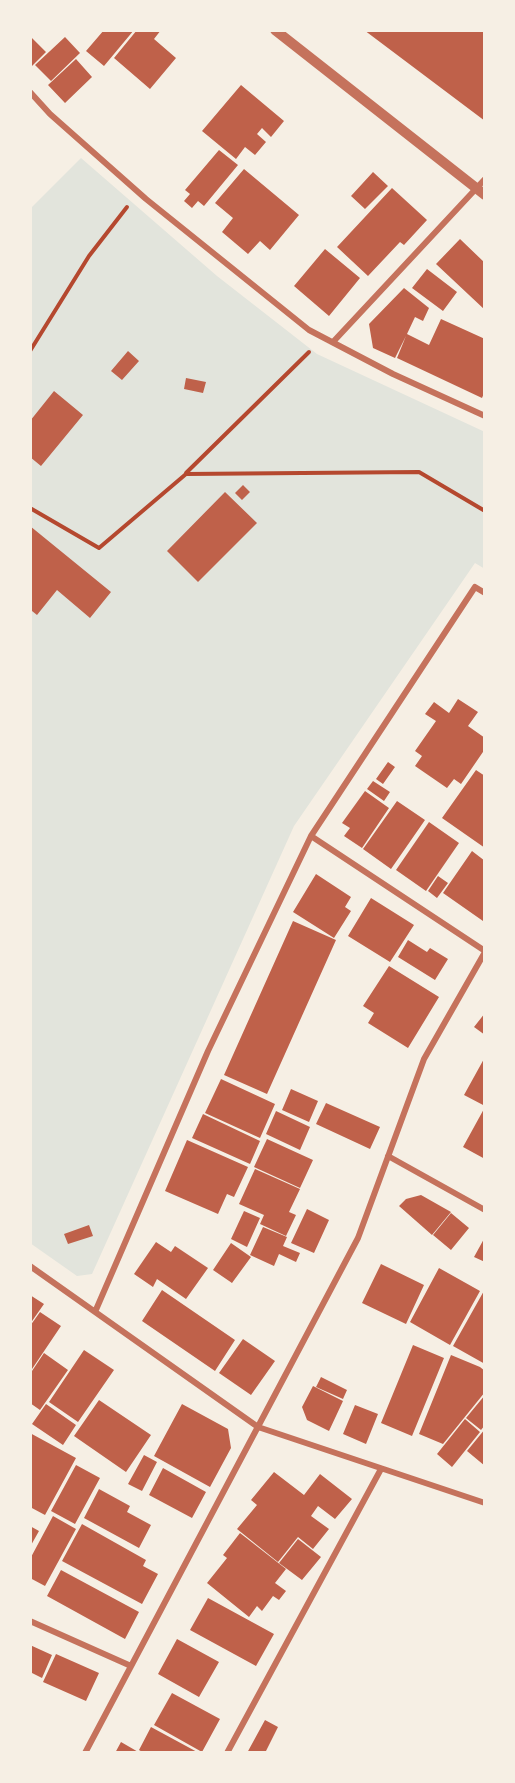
<!DOCTYPE html>
<style>
body{margin:0}
#map{position:relative;width:515px;height:1783px;overflow:hidden;background:#f6efe4;font-family:"Titillium Web",sans-serif}
canvas{display:block}
.frame{position:absolute;inset:0;border:32px solid #f6efe4;pointer-events:none}
</style>
<div id="map">
<canvas width="515" height="1783"></canvas>
<div class="frame"></div>
</div>
<script>
const ctx = document.querySelector('canvas').getContext('2d');
ctx.lineJoin = 'round';
function paint(path, color) {
  ctx.fillStyle = color;
  ctx.fill(path, 'evenodd');
}
function shape(rows) {
  const path = new Path2D();
  for (const r of rows) {
    path.moveTo(r[0], r[1]);
    for (let i = 2; i < r.length; i += 2) path.lineTo(r[i], r[i + 1]);
  }
  return path;
}
function stroke(path, color, width, dash) {
  ctx.strokeStyle = color;
  ctx.lineWidth = width;
  ctx.lineCap = dash ? 'butt' : 'round';
  ctx.setLineDash(dash || []);
  ctx.stroke(path);
}
paint(shape([
 [81,158,217,276,317,354,485,432,485,569,475,563,294,826,92,1274,77,1276,30,1243,30,209]
]), '#e2e4dc');
paint(shape([
 [104,30,134,30,104,66,86,51],
 [137,30,161,30,154,39,176,58,150,89,114,58],
 [364,30,485,30,485,121],
 [31,37,46,52,30,68,30,38],
 [65,37,80,53,51,81,35,65],
 [76,59,92,77,65,103,48,85],
 [241,85,284,121,271,137,262,128,257,134,266,142,255,155,245,147,236,159,202,131],
 [219,150,238,165,204,206,198,201,192,208,184,201,190,194,185,190],
 [244,169,299,215,270,250,260,241,248,254,222,232,233,218,215,203],
 [373,172,388,186,365,209,351,196],
 [392,188,427,220,404,245,400,242,368,276,337,247],
 [460,239,485,263,485,310,436,264],
 [325,249,360,278,329,316,294,286],
 [427,269,457,292,443,311,412,288],
 [404,288,429,308,423,321,415,317,407,334,429,345,441,319,485,339,485,391,482,398,397,358,406,336,395,358,373,348,369,324],
 [128,351,139,361,122,380,111,371],
 [186,378,206,382,203,393,184,389],
 [54,391,83,415,41,466,30,457,30,421],
 [243,485,250,492,242,500,235,493],
 [225,492,257,523,198,582,167,551],
 [30,526,111,592,90,618,57,590,37,615,32,611,30,614],
 [458,699,478,712,468,726,485,738,485,749,461,784,454,779,447,788,415,766,422,756,415,751,436,721,425,714,434,702,449,713],
 [388,762,395,767,383,784,376,779],
 [476,770,485,776,485,848,442,818],
 [373,781,390,792,384,801,367,789],
 [365,791,389,808,362,848,344,836,350,828,342,823],
 [397,801,425,820,391,869,363,849],
 [429,822,459,843,426,891,396,870],
 [472,851,485,861,485,918,483,921,443,893],
 [316,874,351,897,345,907,351,911,334,938,293,912],
 [438,876,448,883,437,898,428,891],
 [371,898,414,925,390,962,348,936],
 [293,921,336,940,267,1094,224,1075],
 [408,940,427,952,430,948,448,959,435,980,398,957],
 [389,966,439,997,408,1048,368,1023,374,1013,363,1006],
 [485,1013,485,1035,474,1027],
 [485,1057,485,1106,464,1095],
 [221,1079,275,1104,260,1138,205,1113],
 [291,1089,318,1101,309,1122,282,1110],
 [326,1103,380,1127,370,1149,316,1124],
 [485,1107,485,1159,463,1147],
 [276,1111,310,1127,300,1150,266,1134],
 [203,1114,260,1141,250,1164,192,1138],
 [267,1139,313,1160,300,1188,254,1167],
 [187,1140,248,1167,234,1197,227,1194,218,1214,165,1191],
 [255,1169,300,1189,289,1212,296,1215,286,1236,260,1224,264,1215,239,1204],
 [421,1195,451,1212,432,1235,399,1206,406,1199],
 [307,1209,329,1220,314,1253,291,1243],
 [244,1211,260,1218,247,1247,231,1239],
 [451,1213,469,1228,451,1250,433,1235],
 [89,1225,93,1236,68,1244,64,1234],
 [263,1227,287,1237,283,1246,300,1253,296,1262,279,1254,274,1266,250,1255],
 [485,1237,485,1262,474,1257],
 [156,1242,171,1252,175,1246,208,1268,186,1299,157,1279,153,1287,134,1274],
 [231,1243,251,1257,232,1283,213,1270],
 [381,1264,424,1285,406,1324,362,1303],
 [439,1268,480,1291,450,1345,410,1322],
 [485,1289,485,1364,453,1346],
 [162,1290,235,1340,215,1371,142,1321],
 [30,1295,44,1304,30,1324],
 [40,1312,61,1326,30,1372,30,1326],
 [243,1339,275,1361,251,1395,219,1373],
 [413,1345,444,1358,412,1436,381,1423],
 [84,1350,114,1370,78,1422,49,1402],
 [44,1353,68,1370,40,1410,30,1403,30,1374],
 [451,1355,480,1367,485,1371,485,1392,443,1444,419,1434],
 [321,1377,347,1390,343,1399,316,1387],
 [313,1386,343,1401,329,1431,307,1420,302,1407],
 [485,1395,485,1425,481,1430,466,1418],
 [99,1400,151,1435,126,1472,74,1436],
 [46,1404,76,1425,63,1445,32,1424],
 [182,1404,228,1429,231,1448,210,1487,154,1456],
 [355,1405,378,1414,366,1444,343,1434],
 [465,1419,480,1432,452,1467,437,1454],
 [485,1429,485,1466,467,1451],
 [30,1433,76,1458,45,1515,30,1507],
 [144,1455,157,1462,142,1491,128,1484],
 [76,1465,100,1478,75,1524,51,1511],
 [163,1468,206,1492,192,1518,149,1495],
 [274,1472,304,1495,320,1474,352,1499,335,1519,318,1506,311,1516,329,1529,313,1549,298,1537,278,1562,237,1529,257,1505,251,1500],
 [99,1489,130,1506,127,1512,151,1525,139,1548,84,1518],
 [53,1516,76,1529,45,1586,30,1578,30,1559],
 [82,1524,146,1560,143,1566,158,1574,142,1604,62,1561],
 [30,1526,39,1531,30,1547],
 [240,1533,286,1569,275,1583,286,1591,279,1600,273,1596,262,1611,257,1606,249,1617,207,1583,227,1558,223,1555],
 [298,1539,321,1557,302,1580,279,1563],
 [61,1570,139,1612,125,1639,47,1596],
 [208,1598,274,1634,256,1666,190,1630],
 [177,1639,219,1662,199,1697,158,1674],
 [30,1645,52,1655,42,1678,30,1672],
 [56,1654,99,1673,86,1701,43,1682],
 [172,1693,220,1719,202,1752,154,1725],
 [265,1720,278,1727,265,1753,247,1753],
 [151,1727,199,1753,144,1753,139,1750],
 [121,1742,140,1753,115,1753]
]), '#bf614a');
stroke(shape([
 [30,351,89,256,127,207],
 [186,473,309,352],
 [30,508,99,548,186,474,419,472,485,511]
]), '#b5482f', 4);
stroke(shape([
 [30,92,50,114,146,199,309,330,393,374,485,416],
 [333,342,485,179],
 [311,836,485,951],
 [388,1156,485,1210],
 [30,1266,258,1427,485,1503],
 [95,1312,208,1051,311,836,475,587,485,593],
 [30,1621,131,1666],
 [85,1753,358,1238,424,1059,485,952],
 [227,1753,381,1469]
]), '#c5725c', 6);
stroke(shape([
 [275,30,485,195]
]), '#c5725c', 10);
</script>
